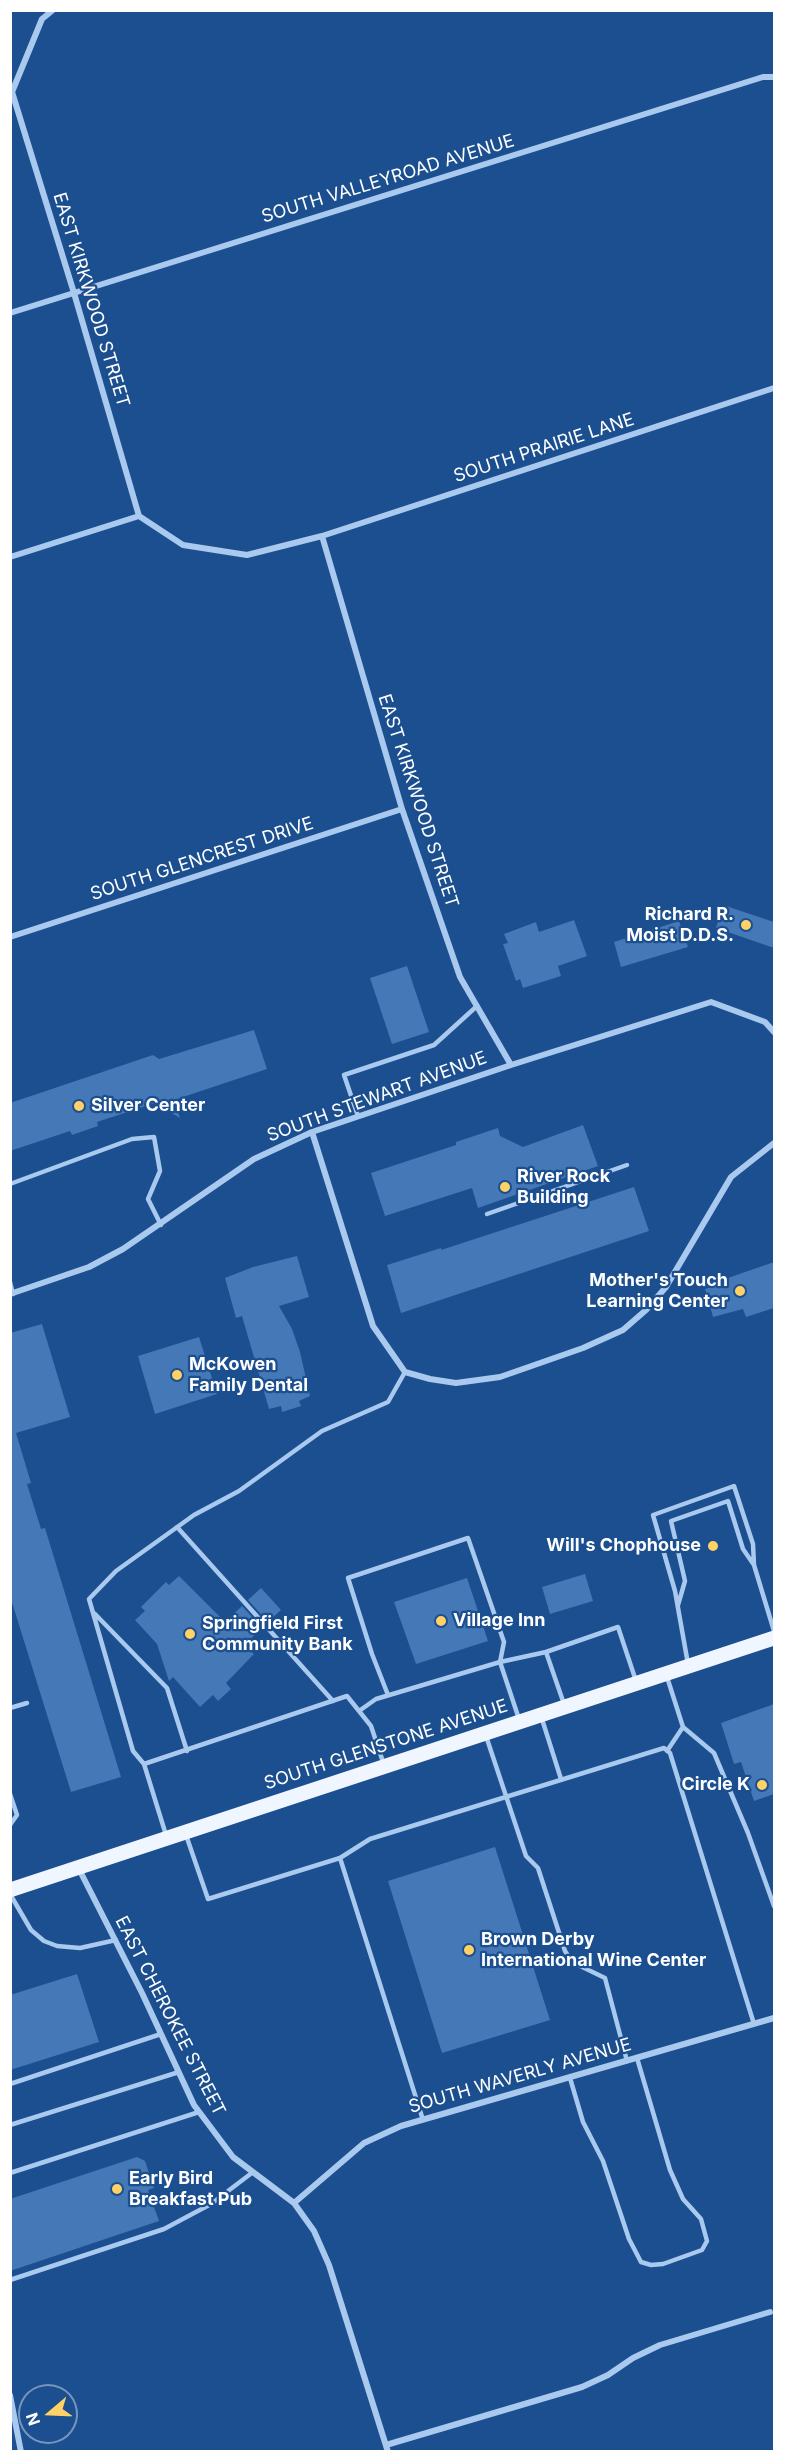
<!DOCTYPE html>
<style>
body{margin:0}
#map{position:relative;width:785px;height:2462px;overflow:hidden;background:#1b4f8f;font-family:Inter,sans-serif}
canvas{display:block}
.frame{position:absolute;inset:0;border:12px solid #fff;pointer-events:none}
.north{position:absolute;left:18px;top:2384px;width:60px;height:60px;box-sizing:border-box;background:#1b4f8f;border:2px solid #7695bc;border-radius:50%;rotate:251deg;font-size:16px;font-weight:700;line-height:24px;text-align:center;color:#fff}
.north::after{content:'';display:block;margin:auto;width:21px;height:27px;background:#ffd166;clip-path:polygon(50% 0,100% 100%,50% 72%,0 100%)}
</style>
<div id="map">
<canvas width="785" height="2462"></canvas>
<div class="frame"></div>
<div class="north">N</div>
</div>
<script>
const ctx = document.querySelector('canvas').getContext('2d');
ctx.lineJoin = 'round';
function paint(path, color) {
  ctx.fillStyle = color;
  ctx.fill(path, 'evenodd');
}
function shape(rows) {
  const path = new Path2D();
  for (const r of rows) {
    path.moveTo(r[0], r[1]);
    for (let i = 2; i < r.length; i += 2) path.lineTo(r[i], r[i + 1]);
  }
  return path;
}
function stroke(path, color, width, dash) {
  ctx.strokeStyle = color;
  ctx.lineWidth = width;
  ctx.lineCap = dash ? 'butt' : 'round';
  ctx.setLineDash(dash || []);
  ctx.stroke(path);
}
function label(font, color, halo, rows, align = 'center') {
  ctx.font = font + ' Inter,sans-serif';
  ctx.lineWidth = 4.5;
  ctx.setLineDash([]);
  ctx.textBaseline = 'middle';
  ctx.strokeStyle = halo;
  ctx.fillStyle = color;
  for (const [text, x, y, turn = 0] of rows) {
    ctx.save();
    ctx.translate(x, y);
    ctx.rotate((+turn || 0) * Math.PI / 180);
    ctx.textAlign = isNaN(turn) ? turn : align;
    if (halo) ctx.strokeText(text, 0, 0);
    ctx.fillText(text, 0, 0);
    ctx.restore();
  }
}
paint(shape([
 [723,905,774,922,774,948,716,928],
 [574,920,587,956,558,966,561,976,523,988,520,979,516,981,503,944,508,943,504,934,536,922,539,932],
 [679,921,688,947,621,967,614,942],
 [407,966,429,1032,392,1044,370,978],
 [254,1030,267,1069,174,1100,180,1118,155,1103,97,1122,98,1126,72,1135,70,1131,10,1151,10,1103,153,1055,159,1059],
 [583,1125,598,1166,478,1208,472,1188,385,1216,371,1173,456,1145,456,1142,498,1128,500,1136,523,1147],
 [634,1187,649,1231,401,1313,387,1265,441,1248,441,1250],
 [297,1256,309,1297,279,1306,292,1329,300,1352,310,1396,299,1401,301,1406,282,1412,281,1406,269,1409,242,1316,236,1318,225,1278,253,1267],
 [774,1262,774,1308,746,1317,743,1309,713,1317,705,1289,726,1283,725,1279],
 [42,1324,70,1417,16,1433,31,1483,27,1484,41,1529,45,1528,121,1777,71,1792,10,1596,10,1333],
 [199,1337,217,1394,155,1414,138,1356],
 [585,1574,593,1601,550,1614,542,1587],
 [179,1576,225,1622,242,1606,262,1628,244,1645,254,1654,226,1683,231,1689,218,1701,213,1695,200,1707,173,1677,169,1681,157,1644,135,1620,145,1611,141,1607,166,1582,169,1585],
 [467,1578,488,1641,416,1664,394,1602],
 [261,1588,281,1610,268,1622,248,1600],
 [774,1704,774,1794,754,1801,741,1762,734,1764,721,1723],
 [495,1847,550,2020,442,2053,388,1881],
 [77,1974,99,2042,10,2070,10,1995],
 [137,2157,145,2161,154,2188,148,2190,159,2221,10,2271,10,2199]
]), '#4478b7');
stroke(shape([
 [358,1116,344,1075,434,1045,477,1006],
 [10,1184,132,1139,154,1137,160,1171,148,1199,161,1225],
 [487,1214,627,1165],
 [10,1282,13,1294],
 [177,1527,333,1701],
 [678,1605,685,1581,671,1521,728,1501,743,1549,754,1565],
 [95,1614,167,1688,187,1751],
 [688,1664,675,1591,653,1515,734,1486,753,1544,754,1565,774,1631],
 [667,1677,683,1727,667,1751],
 [388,1695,372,1654,348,1578,468,1538,504,1642,500,1662,546,1652],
 [564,1704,546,1652,618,1627,636,1681],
 [10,1708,27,1703],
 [359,1711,376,1699,500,1662,519,1719],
 [541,1716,561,1779],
 [683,1727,714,1753,748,1833,774,1906],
 [486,1736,526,1856,538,1868,565,1951,572,1962,605,1978,627,2061],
 [144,1764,133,1751,89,1599,116,1571,194,1515,239,1491,322,1431,388,1402,405,1372],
 [10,1794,17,1815,10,1825],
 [166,1835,144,1764,347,1696,371,1726,384,1765],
 [186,1835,208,1899,340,1858,423,2120],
 [340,1858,370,1839,664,1748,670,1753,754,2024],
 [10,1894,31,1930,44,1941,57,1946,80,1948,116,1940],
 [570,2078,583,2122,603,2161,629,2239,641,2262,651,2265,663,2264,702,2250,707,2241,701,2219,683,2199,670,2170,637,2058],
 [10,2084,161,2034],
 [10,2125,179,2072],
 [10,2173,199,2112],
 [10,2280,164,2229,211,2204,253,2172]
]), '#a9c9ee', 4.5);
stroke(shape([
 [12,92,74,293,139,516],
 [12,92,42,19,53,10],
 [10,313,763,77,774,77],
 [139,516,183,545,247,555,322,536,774,388],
 [322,536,402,809,460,977,511,1065],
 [10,557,139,516],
 [10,937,402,809],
 [312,1132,373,1326,405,1372,430,1379,456,1383,500,1377,583,1348,623,1330,646,1310,666,1287,731,1177,774,1143],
 [10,1294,89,1267,123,1249,254,1159,312,1132,511,1065,711,1002,765,1022,774,1032],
 [79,1869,142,1993,194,2105,233,2157,294,2203,314,2231,329,2265,388,2452],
 [294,2203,364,2143,401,2126,774,2018],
 [10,2395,21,2452],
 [386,2445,582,2387,608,2375,633,2358,660,2345,770,2312]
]), '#a9c9ee', 6);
stroke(shape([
 [10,1890,774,1638]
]), '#f0f6ff', 15);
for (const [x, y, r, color] of [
 [746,925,6,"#ffd166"],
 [79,1106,6,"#ffd166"],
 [505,1187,6,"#ffd166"],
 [740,1291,6,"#ffd166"],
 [177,1375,6,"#ffd166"],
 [713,1546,6,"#ffd166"],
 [441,1621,6,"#ffd166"],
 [190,1634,6,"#ffd166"],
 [762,1785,6,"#ffd166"],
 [469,1950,6,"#ffd166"],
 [117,2189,6,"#ffd166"]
]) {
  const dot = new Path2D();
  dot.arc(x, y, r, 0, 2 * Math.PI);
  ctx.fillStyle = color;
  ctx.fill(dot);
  stroke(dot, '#1b4f8f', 2);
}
label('18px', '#fff', '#1b4f8f', [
 ["SOUTH VALLEYROAD AVENUE",388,179,-17],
 ["EAST KIRKWOOD STREET",91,300,73],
 ["SOUTH PRAIRIE LANE",544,448,-18],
 ["EAST KIRKWOOD STREET",418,801,72],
 ["SOUTH GLENCREST DRIVE",202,859,-18],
 ["SOUTH STEWART AVENUE",377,1097,-20],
 ["SOUTH GLENSTONE AVENUE",386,1745,-18],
 ["EAST CHEROKEE STREET",170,2016,63],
 ["SOUTH WAVERLY AVENUE",520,2076,-16]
]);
label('bold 18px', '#fff', '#1b4f8f', [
 ["Richard R.",734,915,"right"],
 ["Moist D.D.S.",734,936,"right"],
 ["Silver Center",91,1106],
 ["River Rock",517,1177],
 ["Building",517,1198],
 ["Mother's Touch",728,1281,"right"],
 ["Learning Center",728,1302,"right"],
 ["McKowen",189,1365],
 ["Family Dental",189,1386],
 ["Will's Chophouse",701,1546,"right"],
 ["Village Inn",453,1621],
 ["Springfield First",202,1624],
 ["Community Bank",202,1645],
 ["Circle K",750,1785,"right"],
 ["Brown Derby",481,1940],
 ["International Wine Center",481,1961],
 ["Early Bird",129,2179],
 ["Breakfast Pub",129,2200]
], 'left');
</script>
